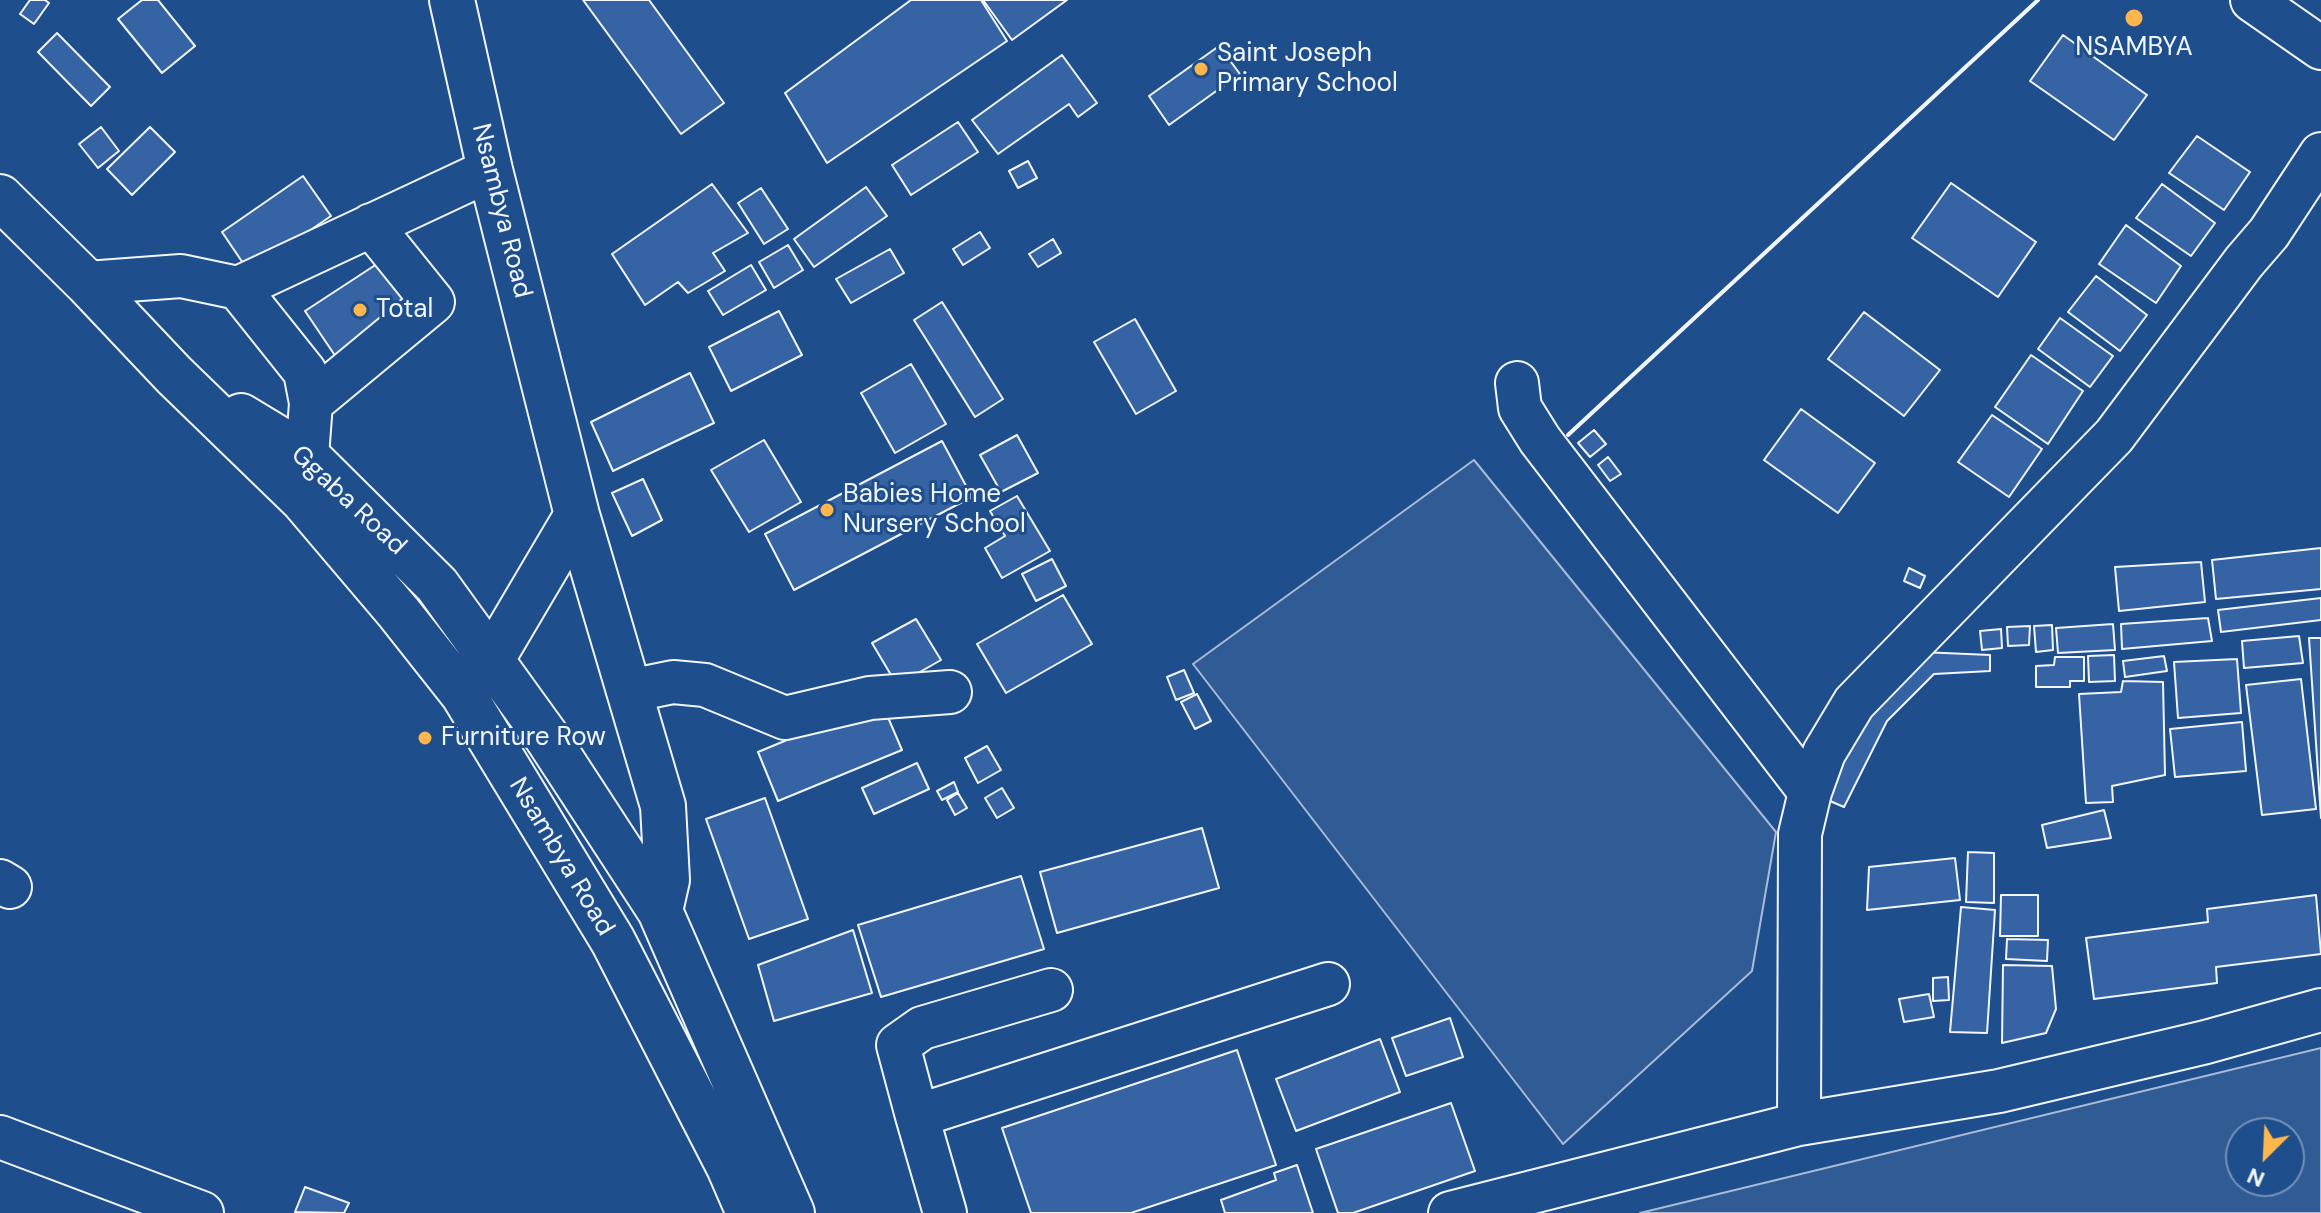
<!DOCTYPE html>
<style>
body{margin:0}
#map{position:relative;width:2321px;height:1213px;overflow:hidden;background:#1f4e8c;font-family:"DM Sans",sans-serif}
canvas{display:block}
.north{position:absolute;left:2225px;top:1117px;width:80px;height:80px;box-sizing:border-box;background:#1f4e8c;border:2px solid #7391ba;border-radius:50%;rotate:204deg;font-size:22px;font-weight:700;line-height:32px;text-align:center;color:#f2f6ff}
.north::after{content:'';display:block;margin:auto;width:28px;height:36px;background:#ffb74d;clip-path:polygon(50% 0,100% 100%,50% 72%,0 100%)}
</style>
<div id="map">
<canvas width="2321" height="1213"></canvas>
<div class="north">N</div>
</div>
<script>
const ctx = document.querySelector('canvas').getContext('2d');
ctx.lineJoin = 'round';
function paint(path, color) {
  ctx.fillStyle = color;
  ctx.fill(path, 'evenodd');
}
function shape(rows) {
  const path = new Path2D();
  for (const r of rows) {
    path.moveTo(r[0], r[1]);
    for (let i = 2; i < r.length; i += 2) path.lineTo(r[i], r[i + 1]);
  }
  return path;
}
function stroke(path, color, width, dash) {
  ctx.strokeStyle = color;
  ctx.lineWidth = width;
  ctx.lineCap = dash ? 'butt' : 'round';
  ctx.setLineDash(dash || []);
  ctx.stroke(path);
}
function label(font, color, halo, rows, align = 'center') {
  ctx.font = font + ' "DM Sans",sans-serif';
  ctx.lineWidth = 6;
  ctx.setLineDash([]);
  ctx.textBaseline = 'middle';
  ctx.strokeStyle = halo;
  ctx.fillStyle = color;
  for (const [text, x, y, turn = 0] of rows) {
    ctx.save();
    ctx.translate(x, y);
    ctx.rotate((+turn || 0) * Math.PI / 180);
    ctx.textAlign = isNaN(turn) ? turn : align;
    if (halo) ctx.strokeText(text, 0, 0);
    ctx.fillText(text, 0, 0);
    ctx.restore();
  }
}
const built = shape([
 [1474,460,1776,832,1752,971,1563,1144,1193,664,1474,460],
 [2321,1048,2321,1213,1640,1213,2321,1048],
 [2241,1133,2289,1133,2289,1181,2241,1181,2241,1133]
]);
paint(built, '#305b95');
stroke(built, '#a8bbd7', 2);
const building = shape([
 [30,0,45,0,49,3,34,24,20,14,30,0],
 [142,0,158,0,195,46,162,73,118,19,142,0],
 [583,0,649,0,724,103,681,134,583,0],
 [911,0,981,0,1007,41,827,163,785,93,911,0],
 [983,0,1067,0,1012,40,983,0],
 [57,33,110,87,91,106,38,52,57,33],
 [2063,35,2147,95,2114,140,2030,81,2063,35],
 [1219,46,1240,74,1169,125,1149,96,1219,46],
 [1062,55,1097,103,1078,117,1069,104,998,154,972,120,1062,55],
 [958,122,978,152,911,195,892,165,958,122],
 [101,127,119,151,98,168,79,144,101,127],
 [150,127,175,152,132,195,107,169,150,127],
 [2197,136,2250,172,2224,210,2169,173,2197,136],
 [1028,161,1037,178,1018,188,1009,171,1028,161],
 [303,176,331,216,249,272,222,232,303,176],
 [1951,183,2036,242,1998,297,1912,238,1951,183],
 [712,184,748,233,713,253,725,271,688,293,678,282,645,305,612,254,712,184],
 [2162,184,2215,223,2191,256,2136,218,2162,184],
 [866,187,887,216,814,267,794,239,866,187],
 [761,188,788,229,764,244,738,203,761,188],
 [2126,225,2181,266,2156,303,2099,264,2126,225],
 [980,232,990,248,963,265,953,249,980,232],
 [1053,239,1061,253,1038,267,1029,254,1053,239],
 [788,245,803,270,774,288,759,262,788,245],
 [890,249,904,273,851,303,836,279,890,249],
 [383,260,415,309,338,360,305,311,383,260],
 [751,265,766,290,723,315,708,291,751,265],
 [2096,276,2147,315,2120,351,2068,312,2096,276],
 [942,302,1003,399,975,417,914,320,942,302],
 [779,311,802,355,731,391,709,347,779,311],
 [1864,312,1940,370,1904,416,1828,359,1864,312],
 [2060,318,2113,356,2090,387,2038,349,2060,318],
 [1135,319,1176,391,1136,414,1094,342,1135,319],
 [2031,355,2083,391,2048,444,1995,407,2031,355],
 [911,364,946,424,895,453,861,393,911,364],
 [690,373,714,423,613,471,591,422,690,373],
 [1801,409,1875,463,1838,513,1764,460,1801,409],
 [1992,415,2042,449,2009,497,1958,462,1992,415],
 [1594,430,1606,444,1590,457,1578,443,1594,430],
 [1017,435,1038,473,1001,492,980,455,1017,435],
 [764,440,801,502,749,532,711,470,764,440],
 [942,441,972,497,794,590,765,534,942,441],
 [1608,457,1621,474,1610,481,1598,465,1608,457],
 [643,479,662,520,632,536,612,493,643,479],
 [1017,496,1050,551,1002,578,985,548,1005,536,990,511,1017,496],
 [2321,548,2321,589,2216,599,2212,560,2321,548],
 [1052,559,1066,586,1036,601,1022,574,1052,559],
 [2201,562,2205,602,2119,611,2115,567,2201,562],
 [1909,568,1925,576,1920,588,1904,581,1909,568],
 [1063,595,1092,644,1006,693,977,644,1063,595],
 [2321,598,2321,620,2221,632,2218,610,2321,598],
 [2208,618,2212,641,2122,649,2121,624,2208,618],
 [916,619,941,660,897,685,872,643,916,619],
 [2113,624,2115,650,2058,653,2056,628,2113,624],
 [2052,625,2053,650,2036,652,2034,626,2052,625],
 [2030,626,2029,645,2008,646,2007,627,2030,626],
 [2001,629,2002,648,1982,650,1980,631,2001,629],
 [2299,636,2303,663,2244,668,2242,641,2299,636],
 [2309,638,2321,638,2321,818,2309,638],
 [1921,652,1990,655,1990,671,1934,674,1887,721,1844,807,1823,798,1863,711,1921,652],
 [2114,655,2115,681,2089,682,2088,656,2114,655],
 [2164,656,2167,671,2125,677,2123,661,2164,656],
 [2055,657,2084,657,2084,681,2070,681,2070,687,2036,687,2036,666,2054,665,2055,657],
 [2237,659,2241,713,2178,718,2174,662,2237,659],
 [1184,670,1194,693,1176,700,1167,677,1184,670],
 [2301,679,2316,809,2262,815,2246,685,2301,679],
 [2123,681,2163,682,2165,775,2112,786,2113,802,2086,803,2079,694,2121,692,2123,681],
 [1197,694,1211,721,1195,729,1181,702,1197,694],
 [881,701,902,750,778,801,758,752,881,701],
 [2242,722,2246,771,2175,777,2170,729,2242,722],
 [987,746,1001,770,978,783,965,758,987,746],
 [917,763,929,789,874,814,862,788,917,763],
 [954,782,958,792,942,800,937,791,954,782],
 [1002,788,1014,808,997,818,985,798,1002,788],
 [958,793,967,808,955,815,947,800,958,793],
 [765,798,808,919,749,939,706,819,765,798],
 [2104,810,2111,838,2047,848,2042,825,2104,810],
 [1202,828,1219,888,1057,933,1040,872,1202,828],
 [1968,852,1994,853,1994,903,1966,902,1968,852],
 [1955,858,1960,900,1867,910,1869,867,1955,858],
 [1021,876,1044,949,881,997,858,925,1021,876],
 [2001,895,2038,895,2038,936,2000,936,2001,895],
 [2316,895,2321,954,2216,967,2217,983,2094,999,2086,938,2208,922,2207,909,2316,895],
 [1961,907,1995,910,1987,1033,1950,1032,1961,907],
 [853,930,872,993,774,1021,758,965,853,930],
 [2007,939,2048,940,2047,961,2006,959,2007,939],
 [2003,965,2052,966,2056,1009,2046,1033,2002,1043,2003,965],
 [1948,977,1949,1000,1933,1001,1933,978,1948,977],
 [1929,994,1934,1017,1904,1022,1899,999,1929,994],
 [1450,1018,1463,1057,1406,1076,1392,1038,1450,1018],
 [1380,1039,1400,1092,1296,1131,1276,1079,1380,1039],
 [1237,1050,1276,1165,1131,1213,1031,1213,1002,1128,1237,1050],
 [1451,1103,1475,1171,1353,1213,1338,1213,1316,1149,1451,1103],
 [1297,1165,1313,1213,1225,1213,1221,1200,1276,1180,1274,1173,1297,1165],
 [305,1187,349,1203,344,1213,295,1212,305,1187]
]);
paint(building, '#3563a3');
stroke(building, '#f2f6ff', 2);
const minor = shape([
 [2252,0,2321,48],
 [87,283,181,276,238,288,305,372,311,403,307,456],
 [238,288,490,170],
 [1517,383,1520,408,1540,440,1810,792],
 [311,403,433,302,371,225],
 [629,691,673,682,705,685,785,718,870,698,950,692],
 [0,881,10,887],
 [917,1116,898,1045,922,1028,1051,990],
 [1799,1124,1800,834,1810,792,1824,753,1854,703,2114,436,2244,262,2269,233,2321,154],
 [0,1137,202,1213],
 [945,1213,917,1116,1328,984],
 [1450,1213,1799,1124,1999,1091,2206,1042,2321,1010]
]);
const major = shape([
 [452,0,490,170,577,515,663,806,667,880,660,911],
 [0,197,87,283,174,375,303,500,399,613,463,694,613,941,729,1167,749,1213],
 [241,416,307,456,437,585,546,736,660,911,792,1213],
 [475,680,492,659,577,515]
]);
stroke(minor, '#f2f6ff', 46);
stroke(major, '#f2f6ff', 48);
stroke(minor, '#1f4e8c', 42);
stroke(major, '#1f4e8c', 44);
stroke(shape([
 [1568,435,2038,0]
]), '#f2f6ff', 4);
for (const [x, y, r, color] of [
 [2134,18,10,"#ffb74d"],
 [1201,69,8,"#ffb74d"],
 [360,310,8,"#ffb74d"],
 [827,510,8,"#ffb74d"],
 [425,738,8,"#ffb74d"]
]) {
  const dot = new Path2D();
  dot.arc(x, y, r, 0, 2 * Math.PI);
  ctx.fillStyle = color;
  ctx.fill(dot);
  stroke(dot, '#1f4e8c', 3);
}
label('26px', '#f2f6ff', '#1f4e8c', [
 ["NSAMBYA",2134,48,"center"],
 ["Saint Joseph",1217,54],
 ["Primary School",1217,84],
 ["Total",376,310],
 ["Babies Home",843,495],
 ["Nursery School",843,525],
 ["Furniture Row",441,738]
], 'left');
label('26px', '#f2f6ff', '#1f4e8c', [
 ["Nsambya Road",501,211,76],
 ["Ggaba Road",348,501,43],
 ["Nsambya Road",561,857,59]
]);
</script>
